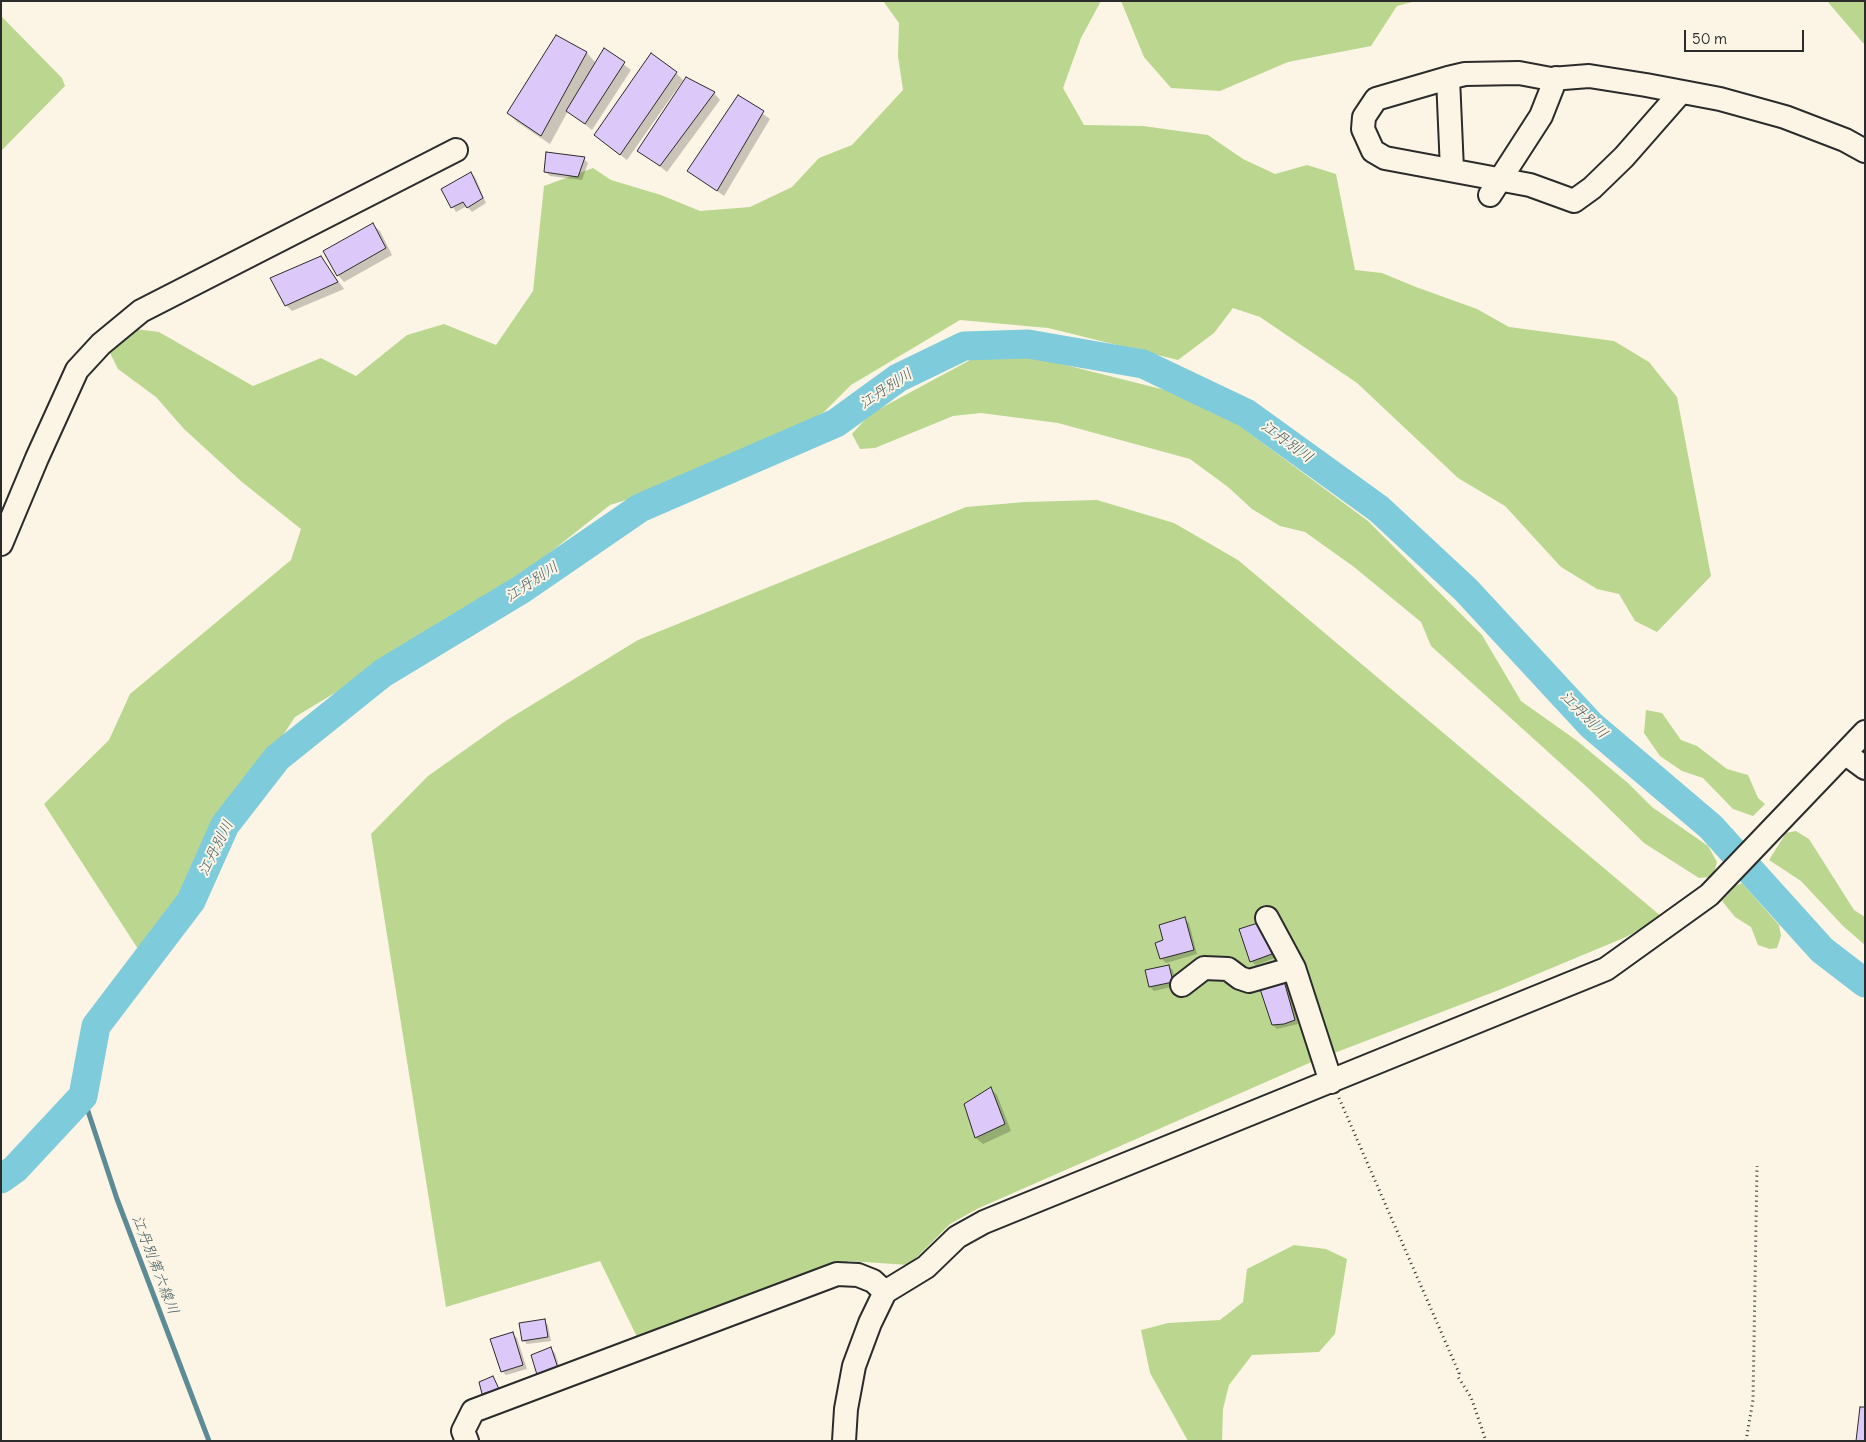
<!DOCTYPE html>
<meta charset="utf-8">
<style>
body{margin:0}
#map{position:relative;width:1866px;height:1442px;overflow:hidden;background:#fcf5e5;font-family:Delius,sans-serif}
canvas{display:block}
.frame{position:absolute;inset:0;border:2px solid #2b2b2b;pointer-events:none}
.scale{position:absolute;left:1684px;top:30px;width:120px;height:22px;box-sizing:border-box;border:2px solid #2b2b2b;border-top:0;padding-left:6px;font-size:15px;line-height:18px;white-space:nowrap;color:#2b2b2b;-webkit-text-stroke:4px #fcf5e5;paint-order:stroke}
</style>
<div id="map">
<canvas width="1866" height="1442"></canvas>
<div class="frame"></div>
<div class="scale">50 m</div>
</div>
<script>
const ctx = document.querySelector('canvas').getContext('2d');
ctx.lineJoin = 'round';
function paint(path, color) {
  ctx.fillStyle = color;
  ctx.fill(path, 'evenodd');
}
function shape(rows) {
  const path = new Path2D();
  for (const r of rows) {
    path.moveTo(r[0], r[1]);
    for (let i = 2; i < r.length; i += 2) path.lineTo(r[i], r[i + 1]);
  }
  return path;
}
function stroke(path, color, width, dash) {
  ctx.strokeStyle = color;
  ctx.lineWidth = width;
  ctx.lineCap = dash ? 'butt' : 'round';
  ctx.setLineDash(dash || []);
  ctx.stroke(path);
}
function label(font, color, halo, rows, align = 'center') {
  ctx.font = font + ' Delius,"Klee One",sans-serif';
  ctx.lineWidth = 4;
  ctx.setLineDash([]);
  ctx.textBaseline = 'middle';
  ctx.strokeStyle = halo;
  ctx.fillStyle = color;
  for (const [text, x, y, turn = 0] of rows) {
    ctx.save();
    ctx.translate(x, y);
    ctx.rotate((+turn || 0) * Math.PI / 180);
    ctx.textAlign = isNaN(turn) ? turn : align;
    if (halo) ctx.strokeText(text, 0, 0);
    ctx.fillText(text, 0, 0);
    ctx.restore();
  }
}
paint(shape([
 [883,1,1101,1,1081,38,1063,88,1084,125,1143,126,1208,135,1243,159,1275,174,1307,165,1336,174,1355,270,1382,273,1416,287,1477,309,1509,327,1614,341,1649,362,1677,397,1711,576,1657,632,1635,621,1619,594,1597,589,1561,567,1505,506,1458,478,1357,383,1260,317,1233,308,1214,333,1178,360,1048,328,960,320,851,385,824,412,753,452,665,488,610,505,538,562,409,648,295,717,270,755,239,791,192,871,179,905,140,952,44,804,109,740,130,694,291,560,301,529,242,482,184,429,156,397,118,369,109,351,136,329,159,332,253,386,321,358,356,376,407,335,444,324,496,345,533,291,544,186,593,168,611,180,661,195,700,211,750,207,792,187,819,158,852,145,903,90,898,56,899,23],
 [1121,1,1416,1,1397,6,1371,46,1288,62,1220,91,1171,88,1144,57],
 [1827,1,1865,1,1865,44,1863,43],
 [1,16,62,78,65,86,1,151],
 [1030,356,1165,390,1233,421,1368,521,1482,635,1521,701,1576,740,1628,783,1652,807,1708,846,1717,862,1713,877,1699,878,1644,843,1588,788,1431,646,1421,622,1354,567,1305,532,1280,526,1252,509,1228,487,1190,459,1058,423,981,413,953,416,875,448,860,449,852,434,870,414,974,358],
 [1097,500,1174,523,1238,560,1662,917,1626,937,1499,990,1316,1060,979,1208,950,1224,909,1265,849,1261,639,1341,600,1261,446,1307,371,834,428,776,507,720,638,640,966,507,1025,502],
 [1646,710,1662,713,1681,740,1697,746,1727,769,1748,775,1758,798,1765,804,1753,816,1733,809,1703,778,1682,771,1660,756,1644,733],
 [1796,831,1809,839,1854,910,1865,917,1865,945,1843,926,1801,881,1769,860,1786,833],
 [1742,883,1779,925,1781,936,1777,948,1770,949,1758,945,1751,927,1735,917,1722,901,1735,886],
 [1294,1245,1326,1249,1347,1259,1335,1334,1319,1352,1252,1355,1229,1385,1223,1409,1222,1441,1188,1441,1150,1373,1141,1330,1168,1323,1220,1320,1243,1302,1247,1269]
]), '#bbd78f');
paint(shape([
 [556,37,587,53,596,63,604,49,631,70,592,130,568,111,550,144,517,122,508,113],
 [676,73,683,80,627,160,602,141],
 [714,93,720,100,667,172,639,150],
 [738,96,770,119,724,196,689,171],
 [584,159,588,163,582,180,550,176,546,172],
 [471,173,475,177,486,203,472,212,467,206,456,212,443,190],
 [373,225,380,231,392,255,344,282,338,275],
 [320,257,344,289,292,311,286,305],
 [1184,919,1189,923,1197,954,1166,963,1161,958,1165,941],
 [1265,928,1275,958,1256,965,1251,961],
 [1168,966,1173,970,1176,986,1154,991,1150,987],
 [1284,982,1288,987,1298,1024,1277,1029,1273,1025],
 [991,1089,997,1095,1011,1131,983,1144,976,1138,965,1104],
 [544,1320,548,1325,551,1341,527,1344,523,1340],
 [513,1334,517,1338,527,1369,506,1375,502,1371],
 [551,1349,555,1353,562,1375,543,1382]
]), '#0003');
stroke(shape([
 [83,1096,117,1199,209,1441]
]), '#5d8b95', 5);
stroke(shape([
 [1,1179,15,1169,83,1096,96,1026,191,901,225,825,277,758,383,673,522,589,640,508,836,423,898,378,964,346,1028,344,1143,364,1246,413,1379,509,1466,590,1591,725,1711,827,1822,950,1865,983]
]), '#7ecbdc', 29);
const building = shape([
 [556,35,587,52,541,136,507,113,556,35],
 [604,48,625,62,585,124,566,111,604,48],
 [651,53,677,72,620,155,594,135,651,53],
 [686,77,715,92,660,166,637,151,686,77],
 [738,95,764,111,717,191,687,171,738,95],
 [546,152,585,157,578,177,544,172,546,152],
 [471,172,483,198,467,208,463,202,451,208,441,189,471,172],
 [373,223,386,248,337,276,323,251,373,223],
 [321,256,338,282,285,306,270,278,321,256],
 [1185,917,1194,950,1160,959,1155,943,1163,940,1159,925,1185,917],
 [1261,922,1272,954,1250,962,1239,929,1261,922],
 [1169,965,1173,982,1149,987,1145,970,1169,965],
 [1284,981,1295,1020,1284,1024,1272,1025,1260,989,1284,981],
 [991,1087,1005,1124,975,1138,964,1104,991,1087],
 [545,1319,548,1337,522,1341,519,1323,545,1319],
 [513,1332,523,1365,501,1372,490,1339,513,1332],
 [551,1347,559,1371,538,1378,531,1355,551,1347],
 [493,1376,499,1389,482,1394,479,1382,493,1376],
 [1860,1407,1865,1407,1865,1441,1856,1441,1860,1407]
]);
paint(building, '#dcc9fa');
stroke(building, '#2b2b2b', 1);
const minor = shape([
 [1448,78,1452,170],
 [1681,92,1624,157,1592,188,1574,201,1530,185,1385,158,1373,151,1363,129,1364,117,1376,99,1448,78,1465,74,1519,73,1551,79,1589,76,1646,85,1720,99,1785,117,1845,140,1865,151],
 [1490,195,1541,116,1556,78],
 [1,544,37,458,77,370,101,344,141,311,456,150],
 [1846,754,1865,768],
 [1267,918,1294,968],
 [1182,985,1204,968,1228,969,1240,978,1249,981,1294,968,1331,1082],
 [467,1441,463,1431,473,1411,837,1274,858,1275,873,1281,885,1292],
 [844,1441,846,1409,854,1366,870,1323,885,1292,926,1267,957,1237,984,1222,1606,969,1709,895,1865,732]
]);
stroke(minor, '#2b2b2b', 26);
stroke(shape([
 [1339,1098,1459,1373,1458,1377,1471,1397,1486,1441],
 [1746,1441,1753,1400,1757,1166]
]), '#2b2b2b', 3, [1, 4]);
stroke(minor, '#fcf5e5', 22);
label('italic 15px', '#445b60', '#fcf5e5', [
 ["江丹別川",886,389,-33],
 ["江丹別川",1287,442,36],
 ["江丹別川",532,582,-33],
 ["江丹別川",1584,715,45],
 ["江丹別川",216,848,-63],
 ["江丹別第六線川",155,1265,69]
]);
</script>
